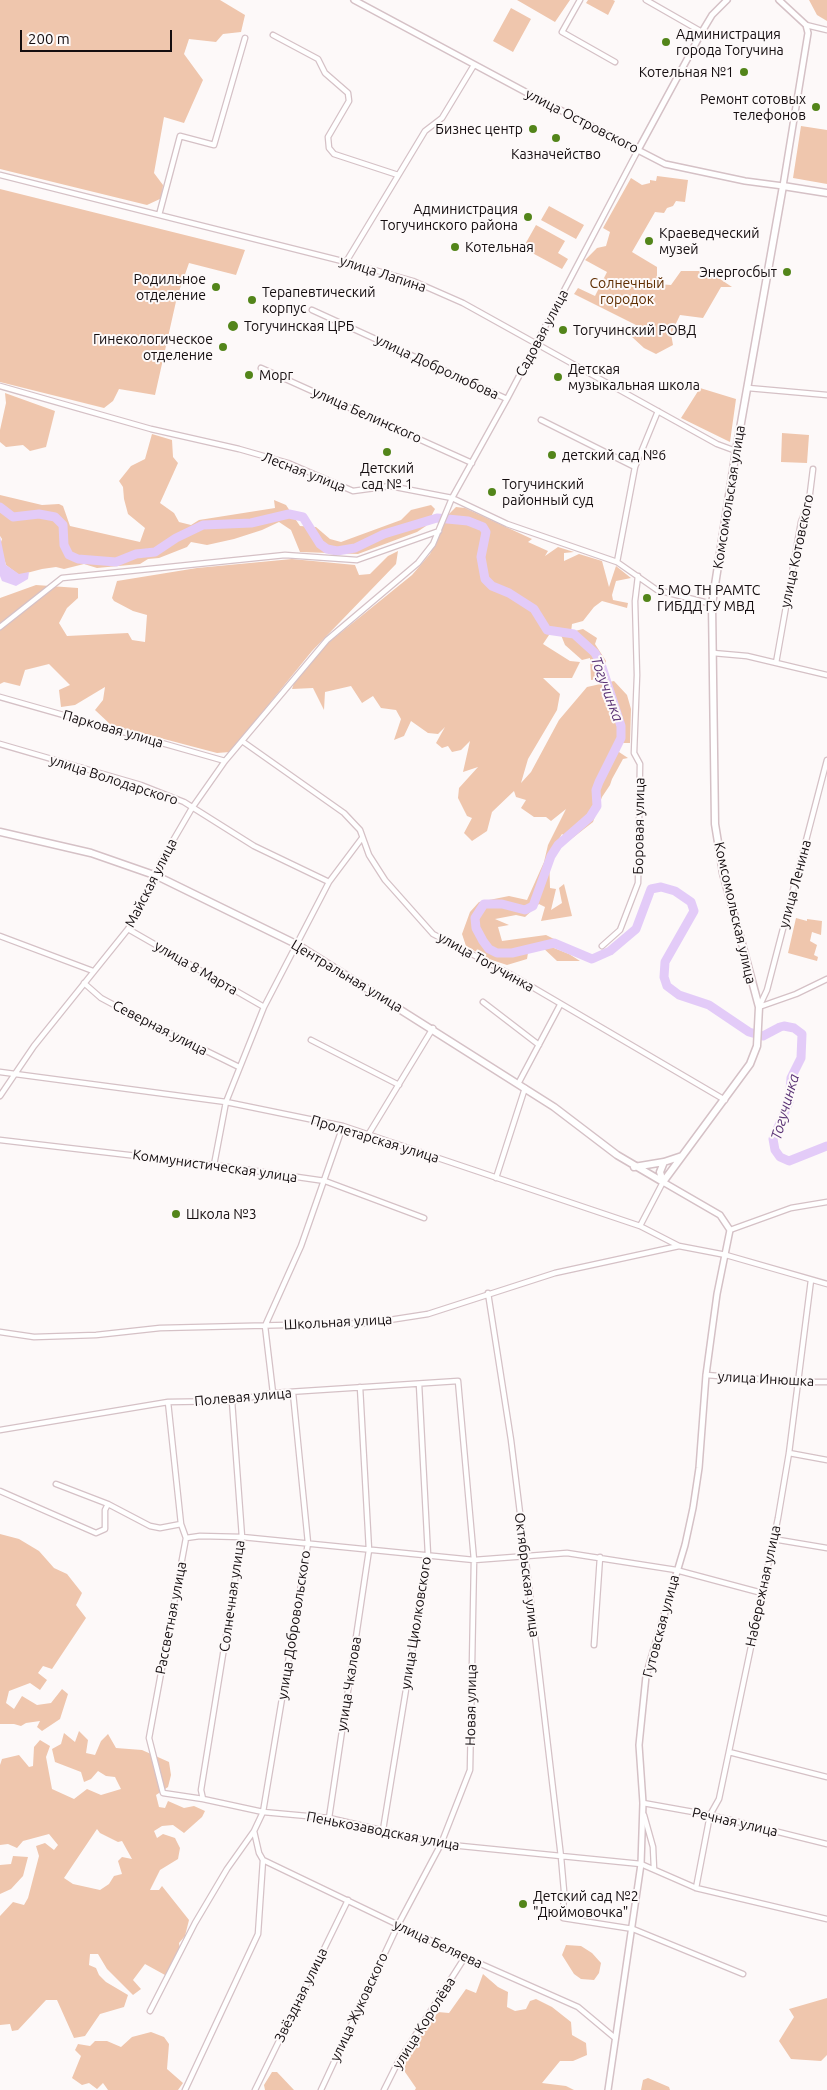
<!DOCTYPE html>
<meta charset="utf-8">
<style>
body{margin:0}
#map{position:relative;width:827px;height:2090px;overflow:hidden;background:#fdf9f9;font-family:Ubuntu,sans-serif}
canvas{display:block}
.scale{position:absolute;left:20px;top:30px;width:152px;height:22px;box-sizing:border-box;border:2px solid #140d0f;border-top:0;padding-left:6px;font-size:15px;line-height:18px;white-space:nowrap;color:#140d0f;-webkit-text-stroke:4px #fdf9f9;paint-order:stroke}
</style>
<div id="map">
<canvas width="827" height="2090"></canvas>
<div class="scale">200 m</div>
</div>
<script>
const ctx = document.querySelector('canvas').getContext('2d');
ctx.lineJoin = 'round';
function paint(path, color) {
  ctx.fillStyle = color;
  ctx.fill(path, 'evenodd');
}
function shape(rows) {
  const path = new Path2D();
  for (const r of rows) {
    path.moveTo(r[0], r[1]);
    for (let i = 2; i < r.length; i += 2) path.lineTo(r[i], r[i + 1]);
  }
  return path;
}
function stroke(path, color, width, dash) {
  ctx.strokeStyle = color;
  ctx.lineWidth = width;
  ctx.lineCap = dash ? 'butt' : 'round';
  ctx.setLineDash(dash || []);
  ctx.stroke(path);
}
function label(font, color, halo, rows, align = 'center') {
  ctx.font = font + ' Ubuntu,sans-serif';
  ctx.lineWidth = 4;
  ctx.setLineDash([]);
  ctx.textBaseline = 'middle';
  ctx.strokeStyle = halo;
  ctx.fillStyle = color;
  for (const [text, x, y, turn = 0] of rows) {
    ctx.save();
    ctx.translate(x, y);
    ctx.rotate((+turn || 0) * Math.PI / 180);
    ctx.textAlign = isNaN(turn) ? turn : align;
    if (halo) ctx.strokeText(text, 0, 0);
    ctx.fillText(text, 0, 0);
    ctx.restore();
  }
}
paint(shape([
 [0,0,220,0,245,15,241,32,223,34,216,42,189,39,184,54,203,80,184,123,164,117,154,173,163,185,162,198,147,205,0,169],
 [517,0,570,0,555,22],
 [588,0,613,0,615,1,608,15,586,3],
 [809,0,827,0,827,21,817,15],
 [511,8,531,19,513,52,493,41],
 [801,126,827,130,827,184,793,178],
 [657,176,688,180,685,202,676,201,673,206,667,208,664,213,655,212,632,252,657,267,657,284,671,285,681,271,708,271,732,287,721,287,703,318,680,315,671,334,673,345,656,354,644,348,631,336,636,325,574,294,578,288,595,296,607,272,585,260,597,248,606,246,610,232,603,228,631,178,642,185,650,183,650,180,656,181],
 [0,189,245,250,236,275,189,263,177,297,155,395,119,389,113,401,104,408,0,382],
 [549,206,584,225,576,239,541,220],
 [536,225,565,241,558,253,568,259,562,269,523,248],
 [700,388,736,399,730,442,681,418],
 [5,393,55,411,46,447,30,451,23,445,6,447,0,442,0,430,6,403],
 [782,433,809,435,807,463,781,462],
 [152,434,172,440,173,457,178,463,160,503,174,513,179,522,191,525,199,520,275,508,274,500,286,505,300,526,316,527,330,539,341,542,401,520,411,510,431,505,435,509,426,526,417,532,358,554,300,552,291,530,279,522,262,530,234,539,207,545,191,542,187,547,159,558,148,559,140,564,97,568,84,564,64,569,56,567,42,569,19,575,6,565,0,545,2,539,0,536,0,495,42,505,59,504,63,506,70,526,140,542,145,528,128,514,124,499,123,487,119,481,131,466,145,459],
 [456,507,465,508,532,539,528,542,548,551,545,556,558,547,574,552,564,553,564,561,579,554,602,561,609,587,616,566,631,578,616,581,612,595,613,600,628,603,627,608,602,601,594,607,583,621,572,624,571,632,583,629,597,638,595,644,606,661,599,679,591,680,590,658,582,660,565,645,561,635,549,635,543,644,570,661,580,662,572,678,543,678,560,694,557,710,528,759,521,783,531,772,559,720,587,687,614,681,627,695,631,709,630,743,621,743,619,752,628,758,623,759,612,779,610,785,602,797,593,822,570,840,562,834,549,855,550,888,556,889,551,910,562,903,559,888,564,884,572,916,541,921,545,907,539,904,525,917,516,915,495,919,509,925,498,927,502,941,546,935,560,942,545,942,549,946,569,954,580,961,557,961,540,945,528,953,527,959,507,965,489,959,466,946,462,934,470,912,479,902,509,896,527,900,544,862,548,845,566,809,551,821,546,817,534,817,521,808,526,800,516,797,514,791,492,812,487,831,472,841,464,833,472,818,467,816,458,798,459,788,478,767,463,772,470,741,461,750,452,752,448,746,442,748,436,743,445,727,438,734,428,733,411,721,404,736,394,740,401,719,396,710,381,708,373,696,362,703,351,686,325,692,324,710,313,688,292,689,295,680,328,643,412,575,430,554,448,515],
 [398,551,396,564,312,651,230,752,217,753,111,725,95,710,103,700,105,687,75,705,61,707,59,690,70,685,49,664,25,670,20,686,4,682,0,684,0,598,36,585,78,588,78,598,67,608,59,623,67,636,128,633,132,640,145,642,147,615,133,611,114,601,112,598,117,581,197,568,292,559,355,565,359,575,370,574,388,556],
 [796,918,807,921,807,919,822,921,821,935,812,932,810,941,817,945,814,955,818,957,817,961,788,953],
 [0,1534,19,1539,39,1551,54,1568,67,1574,82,1593,76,1605,86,1618,52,1669,43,1666,38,1673,47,1680,40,1690,30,1683,9,1691,6,1703,14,1709,22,1696,37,1705,51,1703,62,1689,68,1694,60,1719,42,1731,37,1727,40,1721,26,1723,21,1726,14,1724,0,1724],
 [79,1731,88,1740,86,1753,95,1755,101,1741,108,1734,116,1748,142,1750,169,1762,171,1775,168,1787,156,1795,159,1807,165,1808,168,1801,184,1808,194,1806,205,1811,202,1817,184,1833,173,1825,162,1826,154,1831,157,1838,163,1834,175,1838,180,1848,178,1859,160,1870,150,1890,159,1890,162,1886,189,1920,185,1936,179,1943,180,1949,172,1965,165,1975,145,1964,133,1980,141,1989,133,1995,107,1969,98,1954,90,1954,89,1965,96,1968,99,1975,106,1982,128,1995,124,2007,100,2014,85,2036,74,2038,57,2000,46,2000,18,2030,12,2031,10,2024,0,2025,0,1916,13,1902,24,1905,28,1898,39,1856,36,1846,45,1843,54,1850,58,1845,49,1834,23,1841,17,1848,8,1844,0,1845,0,1765,2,1759,19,1755,29,1767,33,1766,34,1747,40,1740,50,1746,46,1757,52,1789,74,1799,87,1789,101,1795,121,1789,115,1777,106,1776,98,1771,91,1779,84,1782,81,1772,55,1762,52,1749,61,1744,64,1733,75,1742],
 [97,1829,100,1833,118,1842,122,1841,132,1859,122,1857,118,1861,122,1874,114,1876,109,1884,100,1890,73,1884,64,1878],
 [13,1856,28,1857,23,1876,11,1889,0,1894,0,1865,11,1864],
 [566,1945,581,1946,592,1953,601,1963,599,1973,594,1980,581,1979,574,1974,562,1955],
 [483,1974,498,1987,508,1992,507,2007,515,2011,526,2009,530,2001,536,1999,552,2007,571,2022,572,2035,586,2043,587,2055,573,2061,560,2061,542,2083,566,2086,574,2090,415,2090,416,2088,405,2072,405,2059,438,2012,449,2013,466,1989,476,1993],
 [827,1998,827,2055,821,2061,791,2059,779,2041,794,2017,789,2009],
 [151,2032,164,2037,169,2044,167,2069,183,2083,178,2090,108,2090,103,2083,97,2089,89,2083,82,2085,72,2078,81,2056,75,2050,78,2044,90,2046,95,2041,107,2041,121,2047,132,2037],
 [272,2072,277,2072,294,2090,265,2090,264,2085],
 [648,2078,669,2087,670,2090,641,2090,643,2080]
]), '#efc6ad');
paint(shape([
 [0,536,6,565,19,574,29,572,28,579,16,586,2,581,0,576]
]), '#e3cbf8');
stroke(shape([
 [0,507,13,517,39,514,55,517,63,525,64,545,69,555,78,559,116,562,136,554,155,552,176,538,203,525,251,523,289,514,303,517,320,544,327,549,337,551,355,548,384,534,437,518,468,521,483,527,486,532,481,557,485,579,492,586,509,593,534,609,547,630,574,634,595,653,601,664,621,726,621,738,599,782,596,790,597,806,590,817,558,845,551,856,533,906,525,910,502,904,484,904,475,918,476,928,483,941,489,949,497,953,512,953,554,943,592,959,610,951,636,929,651,889,661,887,675,891,691,902,694,911,665,962,664,977,667,986,679,995,709,1005,749,1032,763,1036,780,1027,784,1026,794,1028,802,1034,801,1058,791,1078,789,1102,773,1139,775,1150,780,1157,789,1161,827,1146]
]), '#e3cbf8', 9);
const minor = shape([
 [580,0,562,32,615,62],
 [646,0,702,32],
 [806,25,827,30],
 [273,35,318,59,325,73,348,93,349,101,328,137,329,148,334,154,398,175],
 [0,175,346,262,413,281,463,303,717,444,736,451],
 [159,215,180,136,214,145,245,38],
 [346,262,425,131,442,118,474,65],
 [312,310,507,399],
 [261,368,472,463],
 [0,386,151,429,239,449,288,463,353,491,390,486,452,498,507,524,617,562,657,590,712,604],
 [748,388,827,395],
 [541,420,635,467],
 [617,562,635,467,658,411],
 [0,627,62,578,285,555,357,560,439,531],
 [713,653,747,656,827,675],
 [776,663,801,522,809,501,813,469],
 [0,697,225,761],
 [242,741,344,813,360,830,369,855,385,880,433,934,510,974,725,1100],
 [0,744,141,785,184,802,254,846,329,882],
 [128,929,264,1007],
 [0,936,93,971],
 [602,946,620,930,638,883,640,764,634,753,637,675,635,601,638,576],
 [84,983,101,998,131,1014,239,1067],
 [483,1002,539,1045],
 [759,1007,767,990,827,760],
 [759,1007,796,994,827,979],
 [311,1040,399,1085],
 [0,1072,226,1102,343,1126,640,1226,679,1246],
 [518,1084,560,1005],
 [0,1096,34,1046,128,929,157,876,160,863,192,808,225,761,327,640,418,563,433,544,452,498,507,399,638,150],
 [368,1135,433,1028],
 [0,1140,214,1165,325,1181,424,1218],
 [214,1165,226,1102,264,1007,329,882,362,838],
 [496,1178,525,1088],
 [640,1226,663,1182],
 [730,1230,791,1208,827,1202],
 [488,1293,511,1440,530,1594,561,1857,564,1891,563,1918,633,1929,743,1974],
 [0,1332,34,1337,96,1335,160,1328,370,1323,428,1314,555,1273,679,1246,726,1255,827,1284],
 [706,1375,798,1382,827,1382],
 [273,1393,265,1326,301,1246,343,1126],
 [293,1393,308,1543,263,1812,254,1831,259,1853,263,1860,465,1957,578,2007,615,2038],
 [232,1401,242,1537,201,1790,203,1799,263,1812,329,1818,441,1844,641,1864,696,1888,827,1919],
 [168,1402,181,1524,186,1538,149,1738,163,1793,203,1799],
 [0,1430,168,1402,232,1401,273,1393,458,1381,474,1560,470,1770,441,1844,398,1925,321,2090],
 [789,1453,827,1460],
 [56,1484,108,1504,150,1526,160,1528,181,1524],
 [0,1491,96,1533,105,1529,105,1510,108,1504],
 [186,1538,200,1536,242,1537,474,1560,567,1553,676,1570,762,1593],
 [773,1539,827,1548],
 [594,1645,600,1557],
 [729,1752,827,1777],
 [643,1803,710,1815,827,1844],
 [644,1815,653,1847,654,1869],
 [329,1818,369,1550,360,1387],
 [383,1830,428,1555,419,1384],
 [696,1888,710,1815,719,1799,778,1518,789,1453,811,1280],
 [150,2011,195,1923,227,1869,254,1831],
 [185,2090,258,1934,263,1860],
 [255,2090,348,1900],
 [384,2090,397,2064,465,1957]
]);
const tertiary = shape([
 [354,0,533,96,665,164,745,181,783,186,808,33,806,25,779,0],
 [638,150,703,30,712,15,727,0],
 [608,2090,641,1864,643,1803,639,1745,646,1676,685,1545,693,1508,699,1468,706,1375,717,1294,730,1230,720,1215,663,1182]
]);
const secondary = shape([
 [0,832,91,853,157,876,298,945,554,1107,617,1155,663,1182],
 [634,1167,664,1162,682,1156],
 [663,1182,750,1064,757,1046,759,1007,723,873,715,824,712,604,736,451,783,186,827,193],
 [663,1182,660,1172,664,1162]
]);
stroke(minor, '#d5c1c6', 7);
stroke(tertiary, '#d5c1c6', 8);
stroke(secondary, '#d5c1c6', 9);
stroke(minor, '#fff', 4.5);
stroke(tertiary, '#fff', 5);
stroke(secondary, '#fff', 6);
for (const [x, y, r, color] of [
 [666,42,5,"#53851a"],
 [744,72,5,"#53851a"],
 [816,107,5,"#53851a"],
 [533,129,5,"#53851a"],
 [556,138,5,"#53851a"],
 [528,217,5,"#53851a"],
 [649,241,5,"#53851a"],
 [455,247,5,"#53851a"],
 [787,272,5,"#53851a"],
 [216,287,5,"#53851a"],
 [252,300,5,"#53851a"],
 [233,326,6,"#53851a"],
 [563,330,5,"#53851a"],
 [223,347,5,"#53851a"],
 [249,375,5,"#53851a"],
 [558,377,5,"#53851a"],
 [387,452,5,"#53851a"],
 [552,455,5,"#53851a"],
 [492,492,5,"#53851a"],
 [647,598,5,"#53851a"],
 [176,1214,5,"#53851a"],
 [523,1904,5,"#53851a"]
]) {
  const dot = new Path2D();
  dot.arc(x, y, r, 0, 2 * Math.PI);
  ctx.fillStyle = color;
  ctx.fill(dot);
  stroke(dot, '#fdf9f9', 2);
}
label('14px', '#140d0f', '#fdf9f9', [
 ["Администрация",676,34],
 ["города Тогучина",676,50],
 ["Котельная №1",734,72,"right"],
 ["Ремонт сотовых",806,99,"right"],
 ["телефонов",806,115,"right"],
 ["Бизнес центр",523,129,"right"],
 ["Казначейство",556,154,"center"],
 ["Администрация",518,209,"right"],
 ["Тогучинского района",518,225,"right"],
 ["Краеведческий",659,233],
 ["музей",659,249],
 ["Котельная",465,247],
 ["Энергосбыт",777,272,"right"],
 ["Родильное",206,279,"right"],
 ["отделение",206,295,"right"],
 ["Терапевтический",262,292],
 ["корпус",262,308],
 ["Тогучинская ЦРБ",244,326],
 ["Тогучинский РОВД",573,330],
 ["Гинекологическое",213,339,"right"],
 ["отделение",213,355,"right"],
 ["Детская",568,369],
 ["музыкальная школа",568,385],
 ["Морг",259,375],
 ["детский сад №6",562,455],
 ["Детский",387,468,"center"],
 ["сад № 1",387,484,"center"],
 ["Тогучинский",502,484],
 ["районный суд",502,500],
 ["5 МО ТН РАМТС",657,590],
 ["ГИБДД ГУ МВД",657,606],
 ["Школа №3",186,1214],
 ["Детский сад №2",533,1896],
 ["\"Дюймовочка\"",533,1912]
], 'left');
label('14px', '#140d0f', '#fdf9f9', [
 ["улица Островского",582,121,27],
 ["улица Лапина",383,274,18],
 ["Садовая улица",542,333,-62],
 ["улица Добролюбова",437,367,25],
 ["улица Белинского",367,415,24],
 ["Лесная улица",304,472,21],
 ["Комсомольская улица",729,497,-81],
 ["улица Котовского",797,551,-78],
 ["Парковая улица",113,729,16],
 ["улица Володарского",114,780,18],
 ["Боровая улица",639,826,-89],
 ["Майская улица",151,883,-63],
 ["улица Ленина",795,884,-75],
 ["Комсомольская улица",735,913,77],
 ["улица Тогучинка",486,962,29],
 ["улица 8 Марта",196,968,30],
 ["Центральная улица",347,976,31],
 ["Северная улица",160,1028,27],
 ["Пролетарская улица",375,1139,17],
 ["Коммунистическая улица",215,1166,8],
 ["Школьная улица",338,1322,-3],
 ["улица Инюшка",766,1379,3],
 ["Полевая улица",243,1397,-5],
 ["Октябрьская улица",527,1575,83],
 ["Набережная улица",763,1586,-78],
 ["Солнечная улица",232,1596,-82],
 ["Рассветная улица",171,1618,-79],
 ["улица Циолковского",416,1623,-81],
 ["улица Добровольского",294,1625,-81],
 ["Гутовская улица",661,1626,-75],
 ["улица Чкалова",349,1684,-81],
 ["Новая улица",471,1705,-89],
 ["Речная улица",735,1822,13],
 ["Пенькозаводская улица",383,1831,11],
 ["улица Беляева",438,1944,25],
 ["Звёздная улица",301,1995,-64],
 ["улица Жуковского",359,2007,-65],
 ["улица Королёва",424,2023,-58]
]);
label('14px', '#5f2d00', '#fdf9f9', [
 ["Солнечный",627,283],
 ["городок",627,299]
]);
label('italic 15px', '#5e3778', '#fdf9f9', [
 ["Тогучинка",607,689,70],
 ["Тогучинка",785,1107,-74]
]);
</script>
